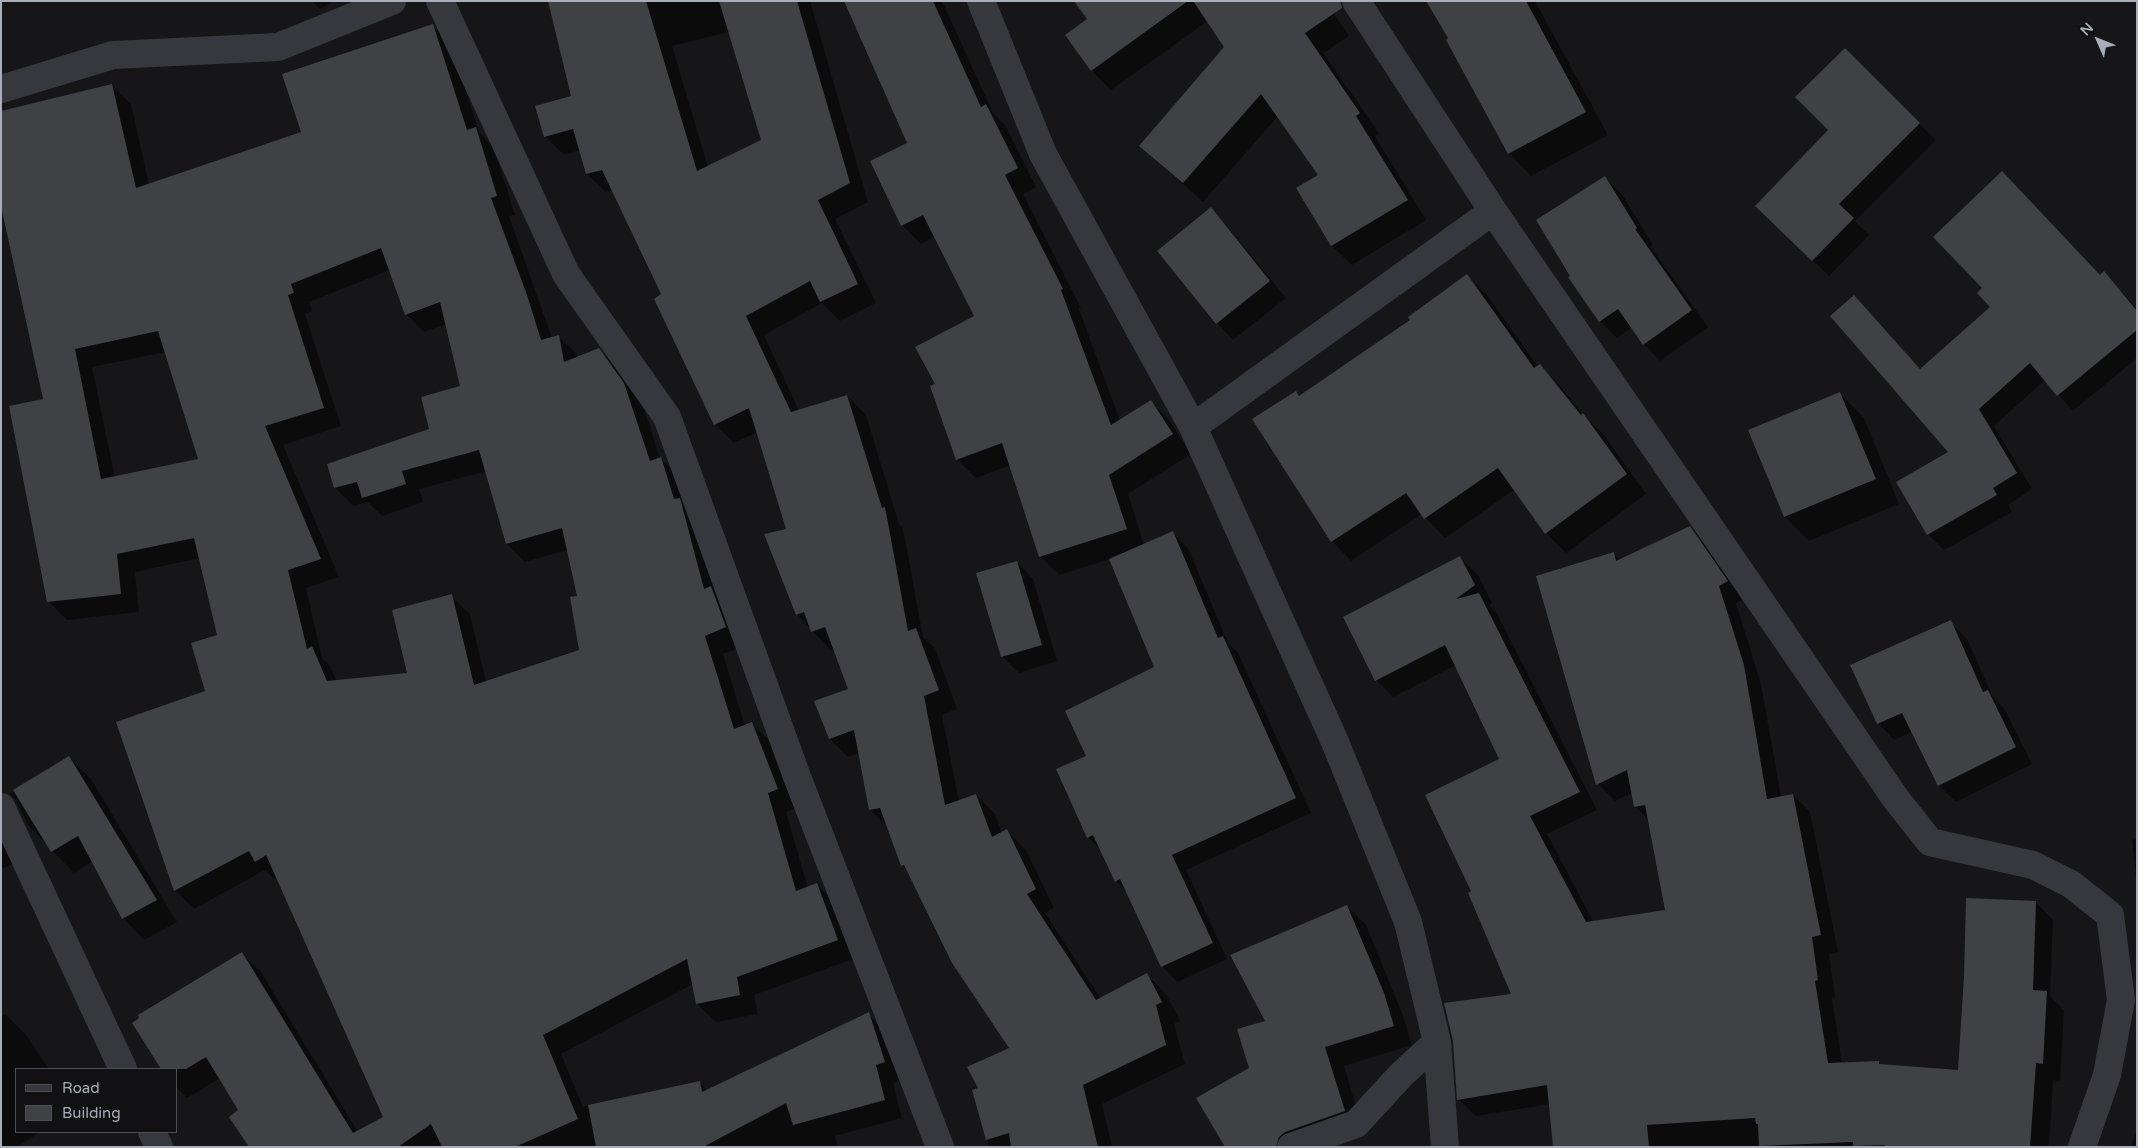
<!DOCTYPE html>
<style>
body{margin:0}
#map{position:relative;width:2138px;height:1148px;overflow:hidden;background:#161618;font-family:"Varela Round",sans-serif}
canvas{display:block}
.frame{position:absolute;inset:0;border:2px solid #a8adb8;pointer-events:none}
.legend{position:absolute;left:15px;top:1068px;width:162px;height:65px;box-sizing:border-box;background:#111113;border:1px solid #4d4f55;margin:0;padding:6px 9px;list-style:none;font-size:15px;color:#a8adb8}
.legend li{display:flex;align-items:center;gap:10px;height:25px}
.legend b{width:25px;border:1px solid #4d4f55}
.north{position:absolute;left:2073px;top:15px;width:50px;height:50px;-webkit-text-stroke:4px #111113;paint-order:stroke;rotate:314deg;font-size:14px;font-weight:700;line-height:20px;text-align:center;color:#a8adb8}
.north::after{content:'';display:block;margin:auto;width:18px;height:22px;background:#a8adb8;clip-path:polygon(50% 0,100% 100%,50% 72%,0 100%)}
</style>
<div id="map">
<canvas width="2138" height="1148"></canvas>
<div class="frame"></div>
<ul class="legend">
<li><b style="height:6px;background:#37383d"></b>Road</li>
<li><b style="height:14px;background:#404145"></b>Building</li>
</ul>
<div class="north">N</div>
</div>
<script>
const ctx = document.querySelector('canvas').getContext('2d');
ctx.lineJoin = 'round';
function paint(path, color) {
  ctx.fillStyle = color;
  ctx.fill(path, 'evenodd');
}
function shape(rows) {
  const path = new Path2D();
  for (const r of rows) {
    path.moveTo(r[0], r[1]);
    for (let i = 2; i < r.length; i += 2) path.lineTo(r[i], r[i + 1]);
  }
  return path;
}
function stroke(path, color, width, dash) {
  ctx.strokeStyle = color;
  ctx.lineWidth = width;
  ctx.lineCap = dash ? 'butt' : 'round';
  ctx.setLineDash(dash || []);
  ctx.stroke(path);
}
paint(shape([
 [312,1,335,1,320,9],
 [549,1,810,1,868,202,835,219,876,303,840,321,822,303,764,335,799,411,847,396,866,415,899,524,903,528,923,637,935,648,957,709,942,715,959,802,976,795,995,814,1002,833,1007,831,1026,850,1054,908,1045,913,1101,999,1147,975,1166,994,1180,1021,1174,1024,1185,1064,1102,1104,1112,1147,989,1147,973,1091,979,1088,1011,1049,909,872,902,865,888,827,870,810,860,753,848,757,830,739,849,689,834,649,831,651,797,614,788,530,758,432,734,443,715,424,663,295,613,190,606,192,587,174,580,150,564,155,545,136,573,96],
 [729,32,762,141,708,167,672,46],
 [846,1,942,1,993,113,1005,125,1036,187,1023,194,1081,308,1079,309,1120,421,1150,401,1169,420,1191,454,1128,494,1144,545,1173,533,1188,548,1228,643,1238,653,1311,813,1186,870,1227,959,1177,982,1162,966,1128,893,1116,881,1102,851,1088,837,1088,757,1156,668,1110,559,1059,575,1040,556,1011,465,976,478,957,459,937,385,976,317,936,236,921,244,902,225,909,144],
 [1076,1,1325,1,1349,36,1323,53,1379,133,1375,136,1426,220,1352,265,1332,246,1298,189,1320,176,1278,116,1203,202,1141,146,1226,47,1208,21,1111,90,1092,71,1067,35,1089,19],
 [1428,1,1535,1,1608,135,1531,176,1509,153,1450,39],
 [433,26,451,44,479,132,494,147,515,215,509,216,552,338,558,336,577,354,577,358,599,349,617,368,642,402,660,458,679,477,744,646,723,654,745,726,751,723,770,741,796,808,786,812,808,888,817,885,835,903,856,958,754,995,758,1014,716,1022,697,1004,693,984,561,1054,583,1107,612,1101,636,1147,251,1147,240,1111,220,1078,187,1098,176,1087,176,1069,162,1069,133,1023,242,954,261,972,358,1132,385,1117,278,877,274,879,265,870,194,909,175,890,118,723,207,691,219,636,200,558,135,572,139,612,67,620,48,601,44,400,5,215,1,212,1,112,112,86,131,104,149,185,302,133],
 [390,270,406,314,424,332,446,324,462,387,431,430,328,464,335,488,354,506,368,502,382,516,423,502,419,489,487,471,507,544,525,562,568,550,579,597,580,651,486,682,470,614,451,596,409,674,337,682,330,666,322,658,306,588,339,577,283,445,341,426,305,314,312,311,309,302],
 [166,352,200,460,115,478,92,367],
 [1845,50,1936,140,1855,221,1869,235,1829,276,1773,222,1830,130],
 [1605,178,1622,194,1653,245,1650,246,1708,327,1660,361,1644,344,1632,327,1617,338,1600,321,1570,278,1572,276],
 [1211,209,1227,226,1286,298,1233,340,1217,323,1158,251],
 [2104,273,2137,309,2137,358,2073,411,2045,380,1994,426,2032,489,2008,505,2012,512,1944,550,1928,534,1950,452,1921,370],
 [1467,276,1487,295,1538,367,1540,365,1559,385,1584,416,1603,434,1646,494,1566,553,1546,533,1514,490,1445,538,1422,514,1351,561,1332,541,1295,392,1300,396,1412,321],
 [1840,394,1864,418,1899,504,1809,541,1785,517,1750,431],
 [1690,527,1707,545,1744,599,1736,603,1761,684,1781,797,1793,795,1810,812,1838,952,1829,954,1835,997,1832,998,1842,1064,1878,1062,1881,1065,1959,1071,2036,902,2053,920,2050,996,2064,1010,2060,1081,2053,1080,2049,1147,1554,1147,1550,1104,1476,1116,1458,1099,1513,995,1473,892,1501,760,1456,665,1393,697,1376,680,1460,558,1478,575,1492,603,1489,605,1496,612,1597,810,1547,834,1594,923,1667,911,1649,821,1635,806,1632,793,1615,801,1598,784,1613,554,1620,560],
 [1017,562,1033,579,1057,661,1019,673,1002,656],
 [1950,622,1967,639,1993,697,2004,708,2032,764,1956,802,1939,786,1912,732,1894,740,1878,723],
 [69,758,91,779,177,922,144,940,123,918,93,861,74,873,28,825,16,800,10,794],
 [1,825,20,861,1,869],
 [2137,839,2137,887,2132,840],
 [1347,906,1366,925,1402,1013,1412,1045,1344,1066,1363,1130,1316,1147,1226,1147,1267,1021],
 [5,1014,27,1036,49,1069,16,1069,16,1132,40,1132,17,1147,1,1147,1,1016],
 [868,1014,886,1032,902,1080,893,1083,902,1118,835,1136,838,1147,684,1147,699,1082,708,1091],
 [2137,1129,2137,1147,2131,1147]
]), '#0007');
paint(shape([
 [548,1,646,1,697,171,761,140,719,1,797,1,850,183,818,200,858,284,820,302,810,281,746,316,791,412,847,395,882,508,885,507,908,631,916,628,939,690,924,696,945,805,976,794,992,837,1007,829,1036,889,1027,894,1096,1000,1147,973,1162,1002,1156,1005,1166,1045,1083,1085,1098,1147,1011,1147,1009,1133,986,1140,972,1090,978,1088,967,1067,1009,1048,952,963,904,865,901,866,880,808,869,810,854,730,829,739,814,701,848,689,825,627,811,632,804,612,796,615,764,534,786,529,749,408,714,425,654,299,661,294,602,170,586,174,573,129,544,137,535,106,571,96],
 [844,1,933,1,981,107,986,104,1018,168,1005,175,1063,289,1061,290,1111,425,1151,400,1173,434,1109,475,1127,529,1039,557,1002,443,956,460,930,386,935,384,915,347,974,316,923,215,901,226,870,161,907,143],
 [1074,1,1188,1,1091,71,1065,35,1087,19],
 [1193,1,1340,1,1342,8,1305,33,1360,113,1356,116,1408,200,1331,246,1296,188,1318,175,1261,94,1183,183,1139,146,1224,47],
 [1426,1,1526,1,1586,112,1508,154,1446,40,1448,38],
 [433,24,467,130,476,127,497,196,491,198,527,295,541,340,559,335,564,362,599,348,624,383,650,461,661,457,674,499,680,498,704,589,711,586,726,627,705,636,734,729,752,722,778,789,768,793,796,891,817,883,838,940,737,977,740,995,696,1004,687,959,543,1035,578,1119,515,1147,442,1147,431,1124,398,1147,249,1147,229,1117,238,1110,206,1057,186,1069,161,1069,132,1023,139,1018,138,1015,242,952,353,1133,383,1117,266,855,255,862,249,851,174,891,116,722,205,691,191,643,217,635,194,538,117,554,121,594,47,602,9,406,43,399,1,206,1,111,112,84,136,188,301,132,282,74],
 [381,248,405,315,440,302,460,386,421,397,429,429,327,464,334,488,357,482,362,498,406,484,402,471,479,450,506,544,562,528,577,596,570,597,579,650,474,685,452,594,392,610,407,673,327,681,312,646,307,649,288,570,321,559,265,426,324,408,288,295,294,293,291,284],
 [158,331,198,459,101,479,75,349],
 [1845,48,1920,123,1839,204,1854,218,1812,261,1755,206,1828,130,1795,97],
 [2002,171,2100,275,2104,271,2137,311,2137,330,2057,396,2030,363,1979,409,2017,473,1993,488,1997,495,1927,535,1896,482,1948,452,1830,316,1854,295,1920,369,1990,307,1977,293,1982,288,1933,237],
 [1605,176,1637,228,1635,229,1692,310,1643,345,1618,309,1599,322,1568,277,1570,276,1536,220],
 [1211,207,1270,281,1216,324,1157,251],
 [1467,274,1534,368,1540,364,1581,415,1583,413,1627,474,1545,534,1498,468,1424,519,1406,493,1331,542,1252,419,1296,391,1299,396,1410,320,1408,317],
 [1840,392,1876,479,1784,517,1748,430],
 [1690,526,1728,581,1719,586,1744,665,1767,799,1793,794,1821,935,1812,937,1818,980,1815,981,1828,1063,1879,1061,1879,1064,1958,1070,1964,976,1966,898,2036,901,2033,990,2047,991,2043,1064,2036,1063,2030,1147,1885,1147,1885,1145,1853,1146,1853,1142,1759,1146,1758,1124,1756,1124,1755,1118,1647,1125,1649,1147,1553,1147,1547,1085,1457,1100,1453,1041,1444,1003,1511,994,1468,893,1471,891,1425,795,1499,759,1445,645,1375,681,1343,617,1460,556,1475,585,1456,599,1479,593,1580,792,1530,816,1586,922,1665,910,1645,805,1634,807,1627,770,1596,785,1536,576,1614,552,1616,561],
 [1173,531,1218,638,1223,636,1296,798,1172,855,1213,943,1161,967,1120,879,1115,882,1093,835,1087,838,1056,769,1086,756,1065,711,1154,667,1109,559],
 [1017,561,1042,645,1001,657,976,573],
 [1951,620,1983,692,1988,690,2016,747,1938,786,1902,713,1877,724,1850,665],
 [69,756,157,900,122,919,78,836,51,852,13,790],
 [1347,905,1384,993,1394,1026,1325,1047,1345,1111,1285,1132,1279,1137,1276,1147,1225,1147,1196,1098,1249,1068,1237,1029,1265,1021,1230,955],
 [869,1012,885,1062,876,1065,885,1100,793,1125,786,1103,703,1147,596,1147,588,1105,700,1081,702,1092]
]), '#404145');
stroke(shape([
 [440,1,566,274,667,417,796,774,940,1147],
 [981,1,1043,154,1193,427,1335,742,1408,922,1437,1042,1445,1147],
 [1356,1,1493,211,1896,799,1930,842,2033,865,2071,884,2110,915,2121,1000,2107,1075,2082,1147],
 [1,89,113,55,278,47,392,1],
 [1193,427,1493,211],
 [1,807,123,1069],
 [152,1132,159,1147],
 [1291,1147,1356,1124,1401,1075,1437,1042]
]), '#37383d', 28);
</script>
